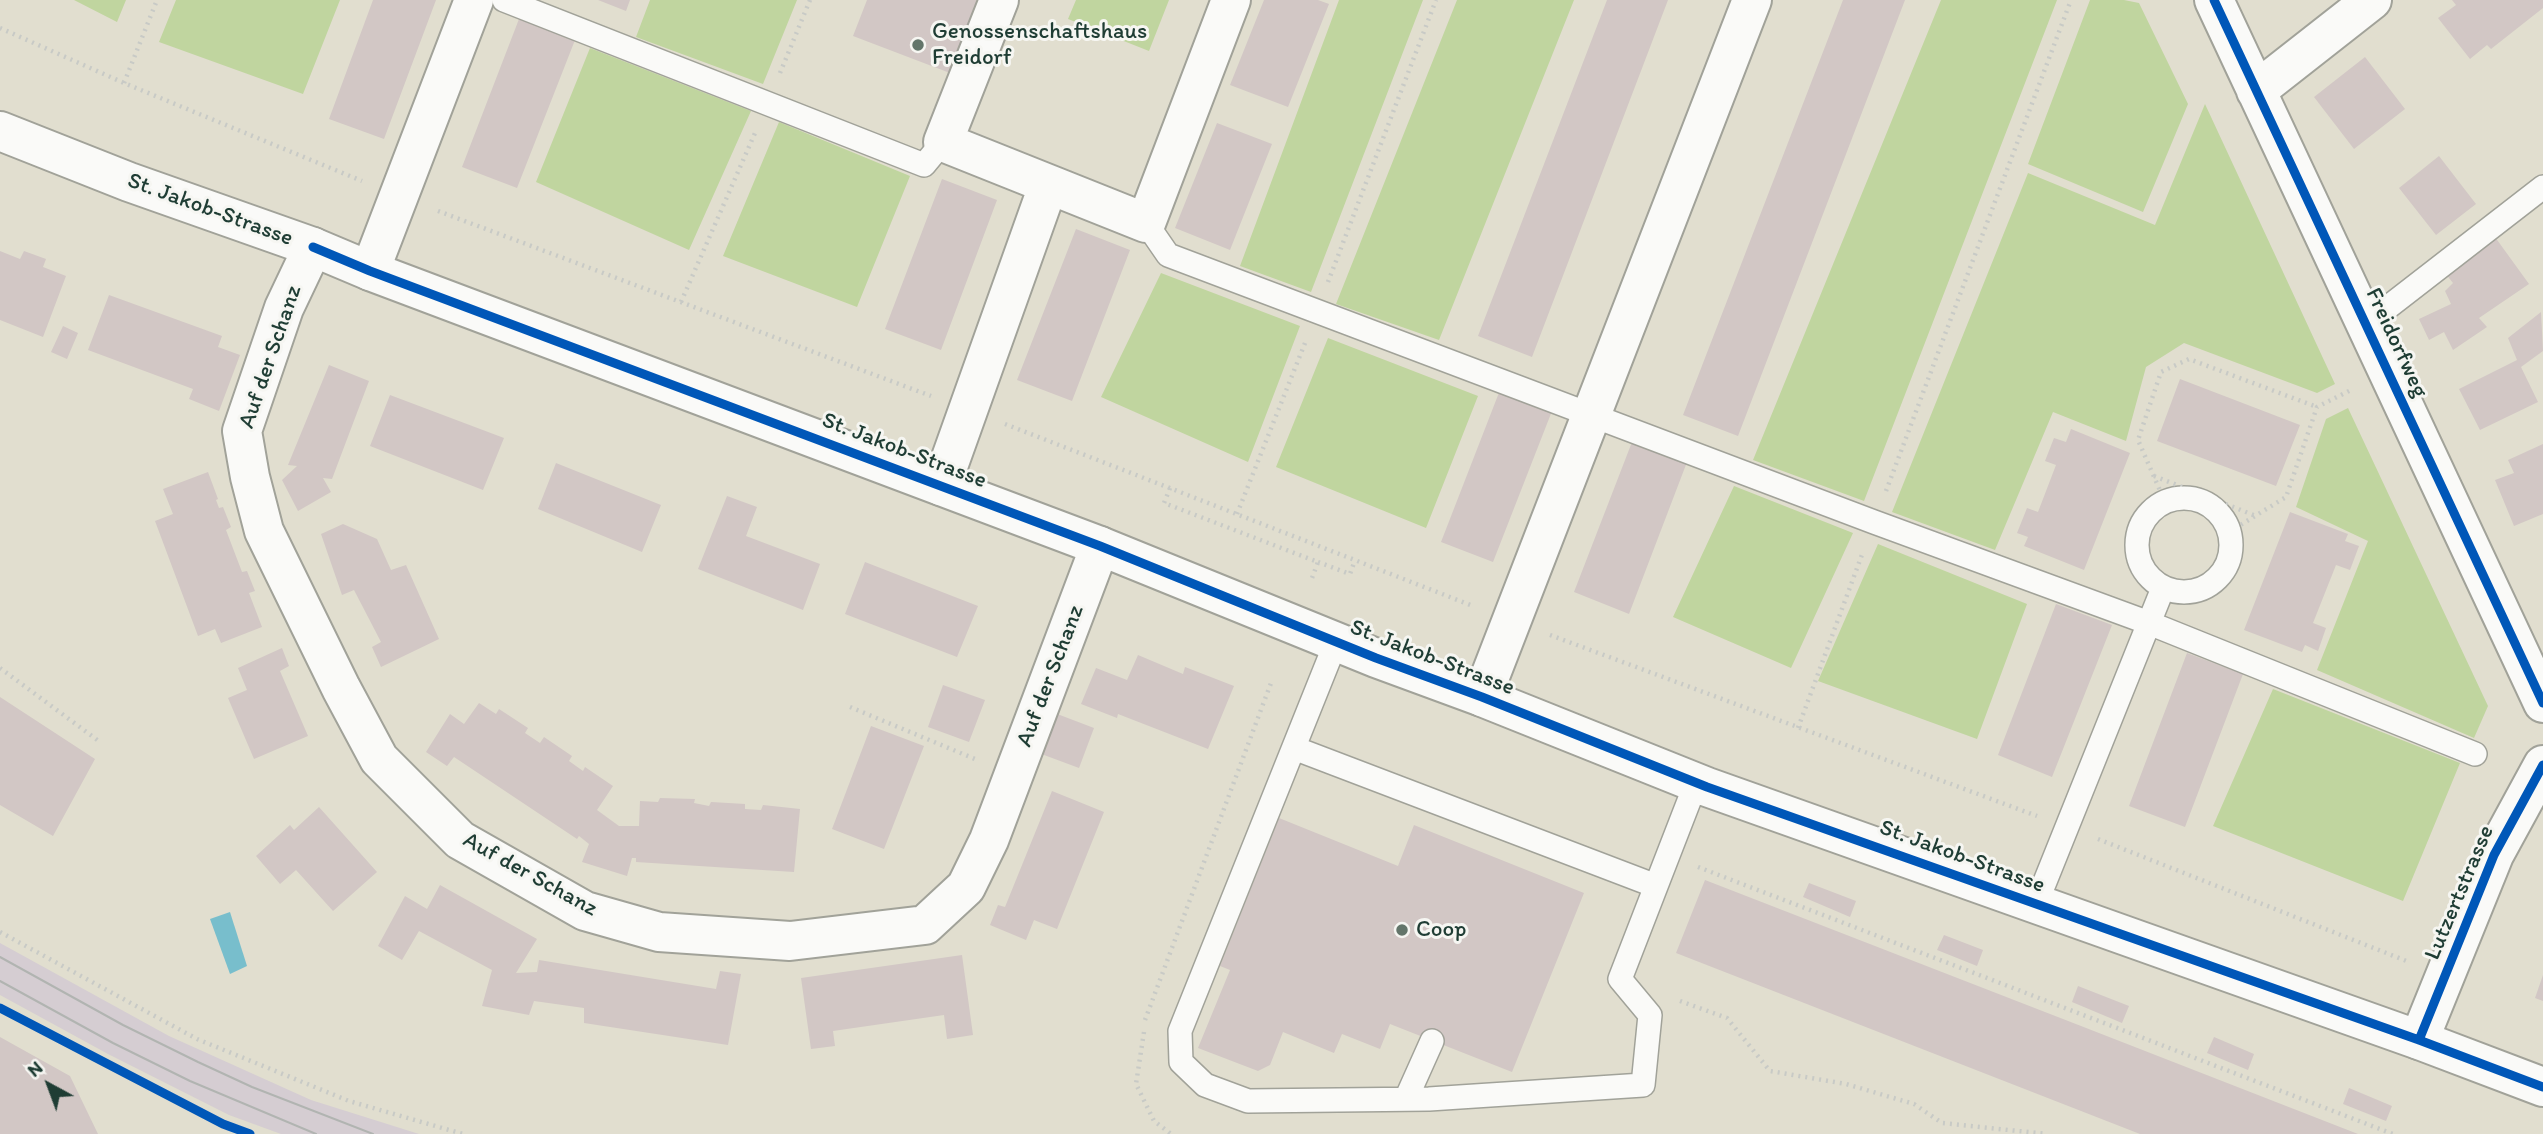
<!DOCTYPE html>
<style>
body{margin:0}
#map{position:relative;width:2543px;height:1134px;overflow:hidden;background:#e1decf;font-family:Itim,sans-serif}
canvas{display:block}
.north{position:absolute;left:14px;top:1050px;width:70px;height:70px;-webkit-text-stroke:5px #f6f6f2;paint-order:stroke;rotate:319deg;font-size:19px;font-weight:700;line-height:28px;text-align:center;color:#1f3d34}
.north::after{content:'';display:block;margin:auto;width:24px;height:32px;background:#1f3d34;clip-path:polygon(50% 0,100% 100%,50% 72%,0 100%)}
</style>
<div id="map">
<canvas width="2543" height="1134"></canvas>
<div class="north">N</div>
</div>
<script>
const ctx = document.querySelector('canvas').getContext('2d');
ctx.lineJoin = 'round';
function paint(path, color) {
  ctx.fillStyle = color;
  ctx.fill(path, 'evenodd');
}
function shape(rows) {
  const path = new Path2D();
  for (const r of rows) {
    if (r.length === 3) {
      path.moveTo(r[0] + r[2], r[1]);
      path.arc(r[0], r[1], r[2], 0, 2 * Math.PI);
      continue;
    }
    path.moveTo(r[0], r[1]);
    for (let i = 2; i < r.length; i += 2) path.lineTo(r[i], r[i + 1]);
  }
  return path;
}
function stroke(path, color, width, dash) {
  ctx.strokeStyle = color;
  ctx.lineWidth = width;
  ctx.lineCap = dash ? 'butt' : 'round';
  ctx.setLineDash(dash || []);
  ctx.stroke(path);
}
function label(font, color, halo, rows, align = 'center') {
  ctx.font = font + ' Itim,sans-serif';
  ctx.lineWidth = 6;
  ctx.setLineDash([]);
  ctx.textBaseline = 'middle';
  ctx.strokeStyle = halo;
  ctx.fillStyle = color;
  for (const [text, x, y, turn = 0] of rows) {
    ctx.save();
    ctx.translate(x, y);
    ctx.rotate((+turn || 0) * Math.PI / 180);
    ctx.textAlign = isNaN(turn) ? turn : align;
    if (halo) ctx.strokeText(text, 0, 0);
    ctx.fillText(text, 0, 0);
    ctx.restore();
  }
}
paint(shape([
 [0,943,169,1036,311,1100,419,1134,281,1134,229,1115,108,1054,0,995]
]), '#d5cdd2');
paint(shape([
 [74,0,126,0,117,22],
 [176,0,340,0,303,94,159,42],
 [650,0,797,0,763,84,636,37],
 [1076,0,1169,0,1149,51,1068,19],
 [1339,0,1423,0,1311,292,1240,266],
 [1457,0,1574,0,1439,340,1336,304],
 [1941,0,2057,0,1864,501,1753,460],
 [2090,0,2124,0,2139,3,2188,104,2143,212,2028,164],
 [590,48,751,111,689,250,536,182],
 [2205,104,2335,384,2317,393,2184,343,2146,367,2126,441,2053,412,1995,550,1892,512,2028,173,2155,225],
 [779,122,910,176,857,307,723,256],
 [1161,273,1300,326,1248,462,1101,397],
 [1328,338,1478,396,1426,528,1276,467],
 [2348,408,2488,706,2474,738,2317,670,2368,541,2296,507,2326,419],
 [1734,486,1853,533,1791,668,1673,617],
 [1878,544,2027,604,1977,739,1818,681],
 [2273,689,2460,763,2403,901,2213,826]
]), '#c0d59f');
paint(shape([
 [230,912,247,966,230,974,210,919]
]), '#78becc');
paint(shape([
 [373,0,436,0,384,139,329,119],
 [598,0,630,0,626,11],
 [867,0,977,0,950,73,853,36],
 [1264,0,1318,0,1329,4,1288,107,1230,85],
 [1607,0,1668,0,1532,357,1478,336],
 [1843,0,1905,0,1738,436,1683,415],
 [2452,0,2543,0,2543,8,2491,49,2487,45,2470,59,2438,18,2456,5],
 [519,19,575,40,517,188,462,167],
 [2365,57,2405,109,2354,149,2314,97],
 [1217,123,1272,144,1230,250,1175,228],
 [2439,156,2476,204,2436,235,2399,188],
 [942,179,997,200,941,350,885,329],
 [1076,229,1130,250,1072,401,1017,380],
 [2495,237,2529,284,2479,318,2487,327,2453,350,2444,332,2429,340,2419,319,2451,304,2445,291,2453,283,2445,273],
 [0,251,20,259,24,251,46,259,43,267,66,276,43,337,0,320],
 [109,295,222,336,218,347,240,355,219,411,189,399,193,389,88,350],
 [2541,312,2543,351,2521,367,2538,402,2480,430,2459,389,2517,360,2508,338],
 [63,326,78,333,67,359,51,352],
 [329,365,369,381,332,479,323,478,331,492,298,511,282,480,297,466,288,465],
 [2180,379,2300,425,2276,486,2157,441],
 [1500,390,1552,411,1493,562,1441,542],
 [390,395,504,438,483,490,370,446],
 [2071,429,2130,453,2084,570,2024,546,2028,537,2017,533,2027,508,2038,512,2056,465,2045,461,2054,438,2066,442],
 [1632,442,1687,462,1629,614,1574,592],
 [2543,444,2543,514,2514,526,2495,480,2514,473,2508,460],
 [556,463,661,505,642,552,538,509],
 [208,472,218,499,216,500,219,508,223,507,231,527,226,530,242,572,247,571,255,591,249,593,262,627,221,643,215,629,198,636,155,521,173,514,163,489],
 [727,496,757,507,746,536,820,564,803,610,698,569],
 [2290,512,2348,534,2345,541,2359,546,2350,570,2336,565,2313,623,2326,628,2318,651,2305,645,2302,652,2244,630],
 [343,524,377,539,391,570,406,565,439,639,381,667,372,647,381,642,354,590,342,595,321,534],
 [865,562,978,606,957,657,845,614],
 [2056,604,2112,625,2052,777,1998,755],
 [282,648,289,666,280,671,308,736,254,759,228,698,247,690,238,668],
 [2187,653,2243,674,2185,827,2129,806],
 [1138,655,1183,674,1185,667,1234,686,1208,749,1118,714,1117,718,1081,704,1096,668,1127,680],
 [943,685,985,700,969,742,928,727],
 [0,697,95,759,53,836,0,805],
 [479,703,496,714,499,709,528,728,525,733,540,743,544,737,572,756,569,761,583,771,585,767,613,786,597,810,619,826,639,826,640,801,658,802,660,798,695,799,694,803,709,806,711,802,745,804,745,809,761,810,763,805,800,809,794,872,636,862,636,858,632,858,627,876,582,862,589,844,579,836,577,839,454,757,447,766,426,752,450,714,464,724],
 [1052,712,1094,728,1079,768,1036,752],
 [871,726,924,746,884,849,832,829],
 [1052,791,1104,812,1057,929,1034,920,1026,940,990,925,998,905,1005,907],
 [319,807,377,872,333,911,296,870,280,884,256,856,290,825,294,830],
 [1279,818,1398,866,1414,825,1584,893,1512,1072,1390,1024,1380,1049,1342,1034,1334,1053,1283,1032,1270,1065,1258,1071,1198,1048,1230,970,1220,966],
 [1705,880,2081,1026,2358,1134,2140,1134,1676,953],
 [1809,883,1856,901,1850,917,1803,897],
 [440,885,537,939,516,973,537,972,539,960,716,989,720,971,741,974,728,1045,584,1023,584,1008,534,1001,529,1015,482,1006,492,970,419,931,402,960,378,946,405,896,427,909],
 [1944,935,1983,950,1977,966,1937,950],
 [962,955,973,1035,947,1039,944,1015,833,1031,835,1046,811,1049,801,978],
 [2543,975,2543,1001,2535,998],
 [2078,986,2129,1006,2122,1023,2072,1002],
 [0,1037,70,1076,98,1134,0,1134],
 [2214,1037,2254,1054,2248,1070,2207,1053],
 [2349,1088,2392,1106,2386,1121,2343,1104]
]), '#d2c7c5');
const lane = shape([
 [504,0,924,165,943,142],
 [1146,223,1168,255,1874,522,2149,623,2475,754],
 [2365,325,2543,187],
 [2184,545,47],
 [1336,642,1180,1031,1181,1062,1205,1085,1248,1101,1429,1099,1643,1085,1650,1015,1620,979,1696,783],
 [1294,748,1656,886],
 [2036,904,2163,588],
 [1406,1099,1432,1041]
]);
const street = shape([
 [999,0,943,142,1146,223,1231,0],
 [2214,0,2543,703],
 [2256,91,2372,0],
 [313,247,284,308,242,431,250,477,264,531,341,688,379,759,460,840,585,911,659,932,790,941,925,925,966,887,989,840,1100,546],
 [370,271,474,0],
 [941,486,1048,186],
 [1482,697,1752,0],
 [2419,1040,2494,855,2543,765]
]);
const primary = shape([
 [0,131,129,182,313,247,370,271,1100,546,1376,658,1482,697,1707,787,2419,1040,2543,1087]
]);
stroke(lane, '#a1a299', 26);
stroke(street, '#a1a299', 42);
stroke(primary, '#a1a299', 42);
stroke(shape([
 [0,28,124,83,362,181],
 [780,73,810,0],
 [124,83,157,0],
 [438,211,931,396],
 [1328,282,1436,0],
 [681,302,755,133],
 [1005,424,1473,606],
 [2154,476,2256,516],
 [1170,488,1164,503,1318,562,1312,578],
 [1886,491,2071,0],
 [2165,502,2138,440,2161,372,2189,359,2317,407],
 [1237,514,1305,343],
 [2229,532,2286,497,2317,407,2353,389],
 [1318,562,1350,574,1355,560],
 [1550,635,2037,816],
 [0,668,100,742],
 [850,707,975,759],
 [1798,728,1863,552],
 [2098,839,2409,962],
 [1698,867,2393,1134],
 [0,932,197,1039,349,1101,463,1134],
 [1680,1001,1727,1018,1770,1071,1846,1084,1914,1104,1942,1123,2047,1134],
 [1145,1020,1271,683],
 [1144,1032,1136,1084,1154,1121,1171,1134]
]), '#c8cac6', 4.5, [2, 5]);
stroke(lane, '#fafaf8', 23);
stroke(street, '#fafaf8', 38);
stroke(primary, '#fafaf8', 38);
stroke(shape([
 [0,957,123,1025,198,1062,252,1087,373,1134],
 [0,981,113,1043,190,1081,316,1134]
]), '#b1b4b1', 2);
stroke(shape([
 [2214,0,2543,703],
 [313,247,370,271,1100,546,1376,658,1482,697,1707,787,2419,1040,2543,1087],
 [0,1008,223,1124,250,1134],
 [2419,1040,2494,855,2543,765]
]), '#0057b8', 9);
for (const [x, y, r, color] of [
 [918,45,7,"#63756a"],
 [1402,930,7,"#63756a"]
]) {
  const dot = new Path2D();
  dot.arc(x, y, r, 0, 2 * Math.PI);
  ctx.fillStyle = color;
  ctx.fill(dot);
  stroke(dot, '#f6f6f2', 2.5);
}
label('23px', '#1f3d34', '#f6f6f2', [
 ["Genossenschaftshaus",932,32],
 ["Freidorf",932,58],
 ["Coop",1416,930]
], 'left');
label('23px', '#1f3d34', '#f6f6f2', [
 ["St. Jakob-Strasse",210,210,20],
 ["Freidorfweg",2396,343,65],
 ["Auf der Schanz",271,357,-71],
 ["St. Jakob-Strasse",904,451,21],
 ["St. Jakob-Strasse",1432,658,21],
 ["Auf der Schanz",1051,676,-69],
 ["St. Jakob-Strasse",1962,857,20],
 ["Auf der Schanz",530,875,29],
 ["Lutzertstrasse",2460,893,-67]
]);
</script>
